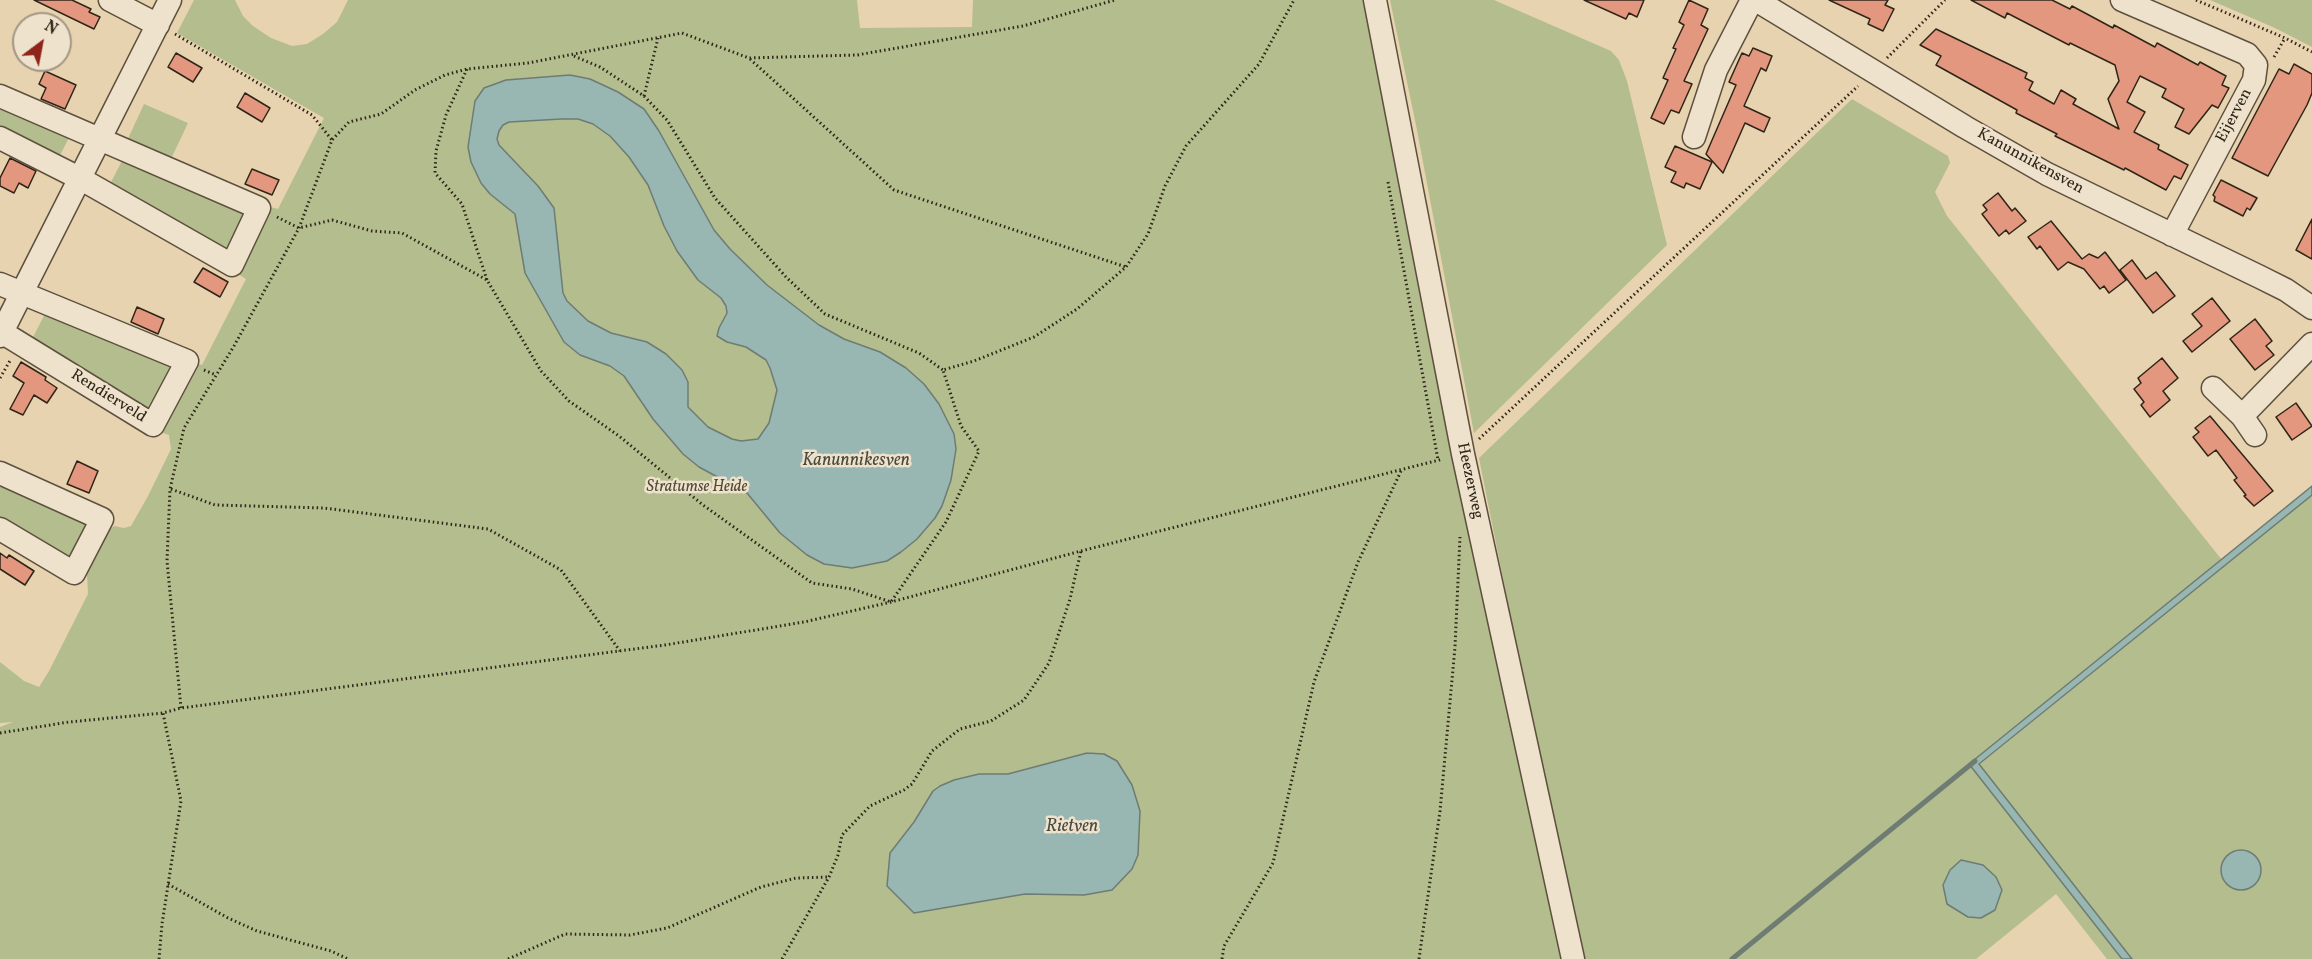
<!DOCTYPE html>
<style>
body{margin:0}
#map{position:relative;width:2312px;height:959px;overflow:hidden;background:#e7d3b0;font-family:Vollkorn,serif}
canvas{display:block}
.north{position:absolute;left:12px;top:12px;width:60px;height:60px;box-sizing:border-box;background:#efe2cc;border:2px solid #a29684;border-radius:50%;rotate:32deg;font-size:16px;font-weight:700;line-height:24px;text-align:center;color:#2f2518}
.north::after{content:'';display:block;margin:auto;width:21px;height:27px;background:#8f2418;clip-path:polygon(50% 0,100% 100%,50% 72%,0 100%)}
</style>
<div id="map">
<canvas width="2312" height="959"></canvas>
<div class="north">N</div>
</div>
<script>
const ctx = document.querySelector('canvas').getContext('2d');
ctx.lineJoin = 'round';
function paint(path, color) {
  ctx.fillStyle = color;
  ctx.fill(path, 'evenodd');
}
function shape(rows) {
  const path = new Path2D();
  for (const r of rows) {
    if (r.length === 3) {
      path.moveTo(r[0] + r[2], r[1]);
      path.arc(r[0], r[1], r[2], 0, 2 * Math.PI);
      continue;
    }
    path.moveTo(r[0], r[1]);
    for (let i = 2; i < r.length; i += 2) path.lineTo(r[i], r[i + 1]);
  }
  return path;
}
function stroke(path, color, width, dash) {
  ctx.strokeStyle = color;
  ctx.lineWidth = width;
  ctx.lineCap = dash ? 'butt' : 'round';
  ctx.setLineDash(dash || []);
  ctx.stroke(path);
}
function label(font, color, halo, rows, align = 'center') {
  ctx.font = font + ' Vollkorn,serif';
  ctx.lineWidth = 5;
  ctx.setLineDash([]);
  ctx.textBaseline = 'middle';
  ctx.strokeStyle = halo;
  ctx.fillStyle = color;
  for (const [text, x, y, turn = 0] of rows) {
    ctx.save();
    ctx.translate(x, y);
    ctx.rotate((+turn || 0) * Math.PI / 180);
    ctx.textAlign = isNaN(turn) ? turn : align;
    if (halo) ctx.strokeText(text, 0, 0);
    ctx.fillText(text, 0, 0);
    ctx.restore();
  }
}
paint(shape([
 [194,0,235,0,243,16,253,26,271,38,292,46,307,44,323,34,337,22,348,0,857,0,860,28,972,27,973,0,1370,0,1574,936,1479,458,1852,99,1948,156,1950,163,1935,192,1947,216,2222,560,1969,764,2122,959,2107,959,2056,894,1976,959,0,959,0,727,13,722,0,723,0,662,24,681,39,687,49,671,88,594,87,574,106,533,114,526,124,528,131,526,148,496,171,449,169,435,154,430,190,360,202,365,246,279,233,271,266,206,278,209,324,118,177,33],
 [1390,0,1494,0,1611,51,1619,60,1627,81,1667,245,1474,433,1416,125],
 [2210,0,2312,0,2312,47,2275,28],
 [0,99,73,130,56,163,0,133],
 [144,104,188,123,170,161,126,143],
 [125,155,251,208,232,255,108,188],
 [49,306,183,363,152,422,30,343],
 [0,476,90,516,73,567,0,526],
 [2312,495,2312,959,2132,959,1979,765],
 [2238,850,2256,856,2261,868,2227,885,2221,873,2226,856]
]), '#b3bd8d');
const water = shape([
 [570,75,590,79,618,92,644,109,659,131,714,230,730,249,767,285,819,325,844,339,880,352,906,368,924,384,939,404,954,434,956,449,951,480,942,506,935,518,917,539,901,552,887,561,852,568,824,564,807,555,780,533,747,493,699,467,683,454,653,419,624,376,610,366,580,355,564,342,525,273,515,214,490,194,481,183,471,162,468,147,475,101,484,88,506,80,570,75],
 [561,119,578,119,593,124,610,136,629,157,648,185,664,226,677,251,698,280,721,298,726,306,727,313,719,328,717,336,727,342,746,347,766,360,770,368,777,390,769,423,758,439,741,441,732,439,708,427,688,407,688,382,682,370,666,354,647,342,611,333,588,321,567,301,563,293,554,208,538,186,499,145,497,139,499,131,503,125,509,122,561,119],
 [2312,486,2312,495,1979,764,2132,959,2122,959,1969,764,2312,486],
 [1087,753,1104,754,1117,761,1132,785,1140,811,1138,855,1132,869,1112,890,1084,895,1025,894,914,913,887,886,890,853,914,822,933,791,940,786,954,780,979,774,1008,774,1087,753],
 [2241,870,20],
 [1961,860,1983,865,1996,877,2002,890,1995,910,1981,918,1968,917,1947,904,1943,885,1950,870,1961,860]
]);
paint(water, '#98b6b2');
stroke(water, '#6e7c74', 1.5);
stroke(shape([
 [1732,959,1975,761]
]), '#6e7c74', 5);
const building = shape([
 [34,0,72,0,91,9,89,12,100,17,94,29,34,0],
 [1584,0,1644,0,1637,17,1629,13,1626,19,1584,0],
 [1689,0,1708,9,1701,25,1708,29,1684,81,1692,84,1679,113,1671,110,1664,124,1651,118,1668,80,1663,78,1676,49,1673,48,1684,25,1679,22,1689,0],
 [1829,0,1888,0,1885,5,1894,9,1883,31,1868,24,1870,19,1829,0],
 [1971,0,2052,0,2070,9,2072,6,2113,28,2114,25,2155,47,2157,43,2198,65,2200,62,2226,76,2222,85,2229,88,2218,108,2212,105,2189,134,2175,127,2184,109,2162,97,2166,89,2140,76,2127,102,2145,112,2134,132,2159,145,2158,149,2188,165,2181,179,2174,176,2166,190,2125,168,2124,170,2055,136,2057,134,2016,113,2017,110,1936,65,1941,56,1920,45,1936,29,2027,73,2025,78,2033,82,2029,90,2054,104,2061,90,2076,99,2073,104,2119,129,2108,99,2119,81,2115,65,2070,43,2069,45,2007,13,2005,18,1971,0],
 [1753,48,1772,56,1766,71,1761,68,1744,106,1770,118,1764,132,1745,123,1723,173,1706,154,1736,85,1729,82,1742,53,1749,56,1753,48],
 [176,53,202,68,193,82,168,67,176,53],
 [2294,64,2312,74,2312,93,2307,105,2268,176,2232,158,2279,69,2289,74,2294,64],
 [45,71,76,85,65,109,41,99,46,88,39,84,45,71],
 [245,93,270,108,262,122,237,107,245,93],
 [1675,146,1712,162,1700,189,1686,183,1684,188,1671,182,1676,172,1665,167,1675,146],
 [10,158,36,171,28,188,19,183,14,193,0,186,0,178,10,158],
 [252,169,279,180,272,195,245,184,252,169],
 [2221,180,2257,198,2250,210,2247,208,2243,216,2214,201,2215,197,2213,195,2221,180],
 [1998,193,2012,211,2015,208,2026,221,2009,234,2006,230,1999,236,1982,214,1987,210,1983,205,1998,193],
 [2312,219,2312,259,2296,250,2312,219],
 [2051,221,2082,259,2089,254,2098,258,2105,252,2126,280,2109,293,2104,286,2100,289,2084,269,2068,262,2058,270,2040,246,2037,249,2028,237,2051,221],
 [2132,260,2146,279,2156,272,2175,296,2153,313,2120,270,2132,260],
 [203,268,228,282,220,297,194,282,203,268],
 [2212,298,2230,321,2192,352,2183,341,2202,326,2192,314,2212,298],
 [137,307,164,319,158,334,131,322,137,307],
 [2255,319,2272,341,2266,346,2274,355,2255,370,2230,339,2255,319],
 [2162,358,2178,378,2163,391,2170,400,2150,417,2141,405,2144,402,2134,389,2141,383,2138,378,2162,358],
 [21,362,46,377,45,380,57,388,47,403,34,395,23,415,10,409,24,383,13,376,21,362],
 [2296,403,2312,426,2292,440,2276,417,2296,403],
 [2210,416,2273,491,2254,506,2244,496,2246,495,2234,480,2237,478,2216,450,2208,456,2193,437,2199,432,2195,428,2210,416],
 [77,461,98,471,89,493,67,484,77,461],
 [0,553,7,558,9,555,34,571,25,585,0,569,0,553]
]);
paint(building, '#e2977e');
stroke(building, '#2f2518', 1.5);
const minor = shape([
 [110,0,158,25],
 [1375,0,1463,454,1573,959],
 [1756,0,1965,127,2047,174,2260,277,2286,290,2312,308],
 [2122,0,2247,54,2256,65,2254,80,2172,235],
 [0,96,259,208,232,265,81,179,0,138],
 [1694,137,1716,70,1752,0],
 [0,284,187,361,153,425,0,331],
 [0,336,170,0],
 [2213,388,2242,416,2255,435],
 [2242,416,2312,344],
 [0,473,102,519,74,573,0,529]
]);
stroke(minor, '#5d503e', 25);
stroke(shape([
 [2196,0,2285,38,2312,52],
 [175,34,312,115,332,140],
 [574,56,600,67,644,96,667,120,715,198,786,277,825,314,919,353,943,370],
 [2274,57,2285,38],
 [1887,58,1945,0],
 [750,59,894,190,1126,267],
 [467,69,446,115,436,151,435,173,462,204,487,280],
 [644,96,658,38],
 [1388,182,1438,460],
 [277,217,299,228,332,220,372,231,402,233,487,280,541,371,569,401,619,436,703,505,812,583,852,589,891,602,946,522,979,451,961,426,943,370,974,361,1034,337,1077,309,1126,267,1148,234,1165,186,1186,146,1259,64,1294,0],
 [204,370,216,375],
 [0,378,11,359],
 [1479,439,1858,86],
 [171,489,215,505,324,508,488,529,561,570,620,651],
 [181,708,167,561,170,489,184,428,234,346,299,228,332,140,349,122,381,114,415,90,445,75,467,69,528,63,682,33,749,58,857,55,1023,26,1115,0],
 [0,733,69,722,163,713,181,708,665,645,804,622,891,602,1081,551,1443,459],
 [168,884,228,918,257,931,331,951,348,959],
 [159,959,162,924,181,801,163,713],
 [508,959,565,934,630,935,667,928,761,887,796,878,829,877],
 [782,959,829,877,838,855,842,835,870,806,904,790,912,784,932,751,960,729,991,721,1024,700,1049,663,1070,599,1081,551],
 [1222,959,1224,946,1273,863,1314,682,1358,562,1402,469],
 [1419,959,1440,811,1455,647,1460,537]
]), '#2f2518', 3, [1.5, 3]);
stroke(minor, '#efe2cc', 22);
label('16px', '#2f2518', '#efe2cc', [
 ["Eijerven",2235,116,-62],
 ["Kanunnikensven",2030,162,29],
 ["Rendierveld",108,397,32],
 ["Heezerweg",1469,481,78]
]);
label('italic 16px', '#504b35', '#efe2cc', [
 ["Stratumse Heide",697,488]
]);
label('italic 18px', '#49493e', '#efe2cc', [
 ["Kanunnikesven",856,462],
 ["Rietven",1072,828]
]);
</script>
